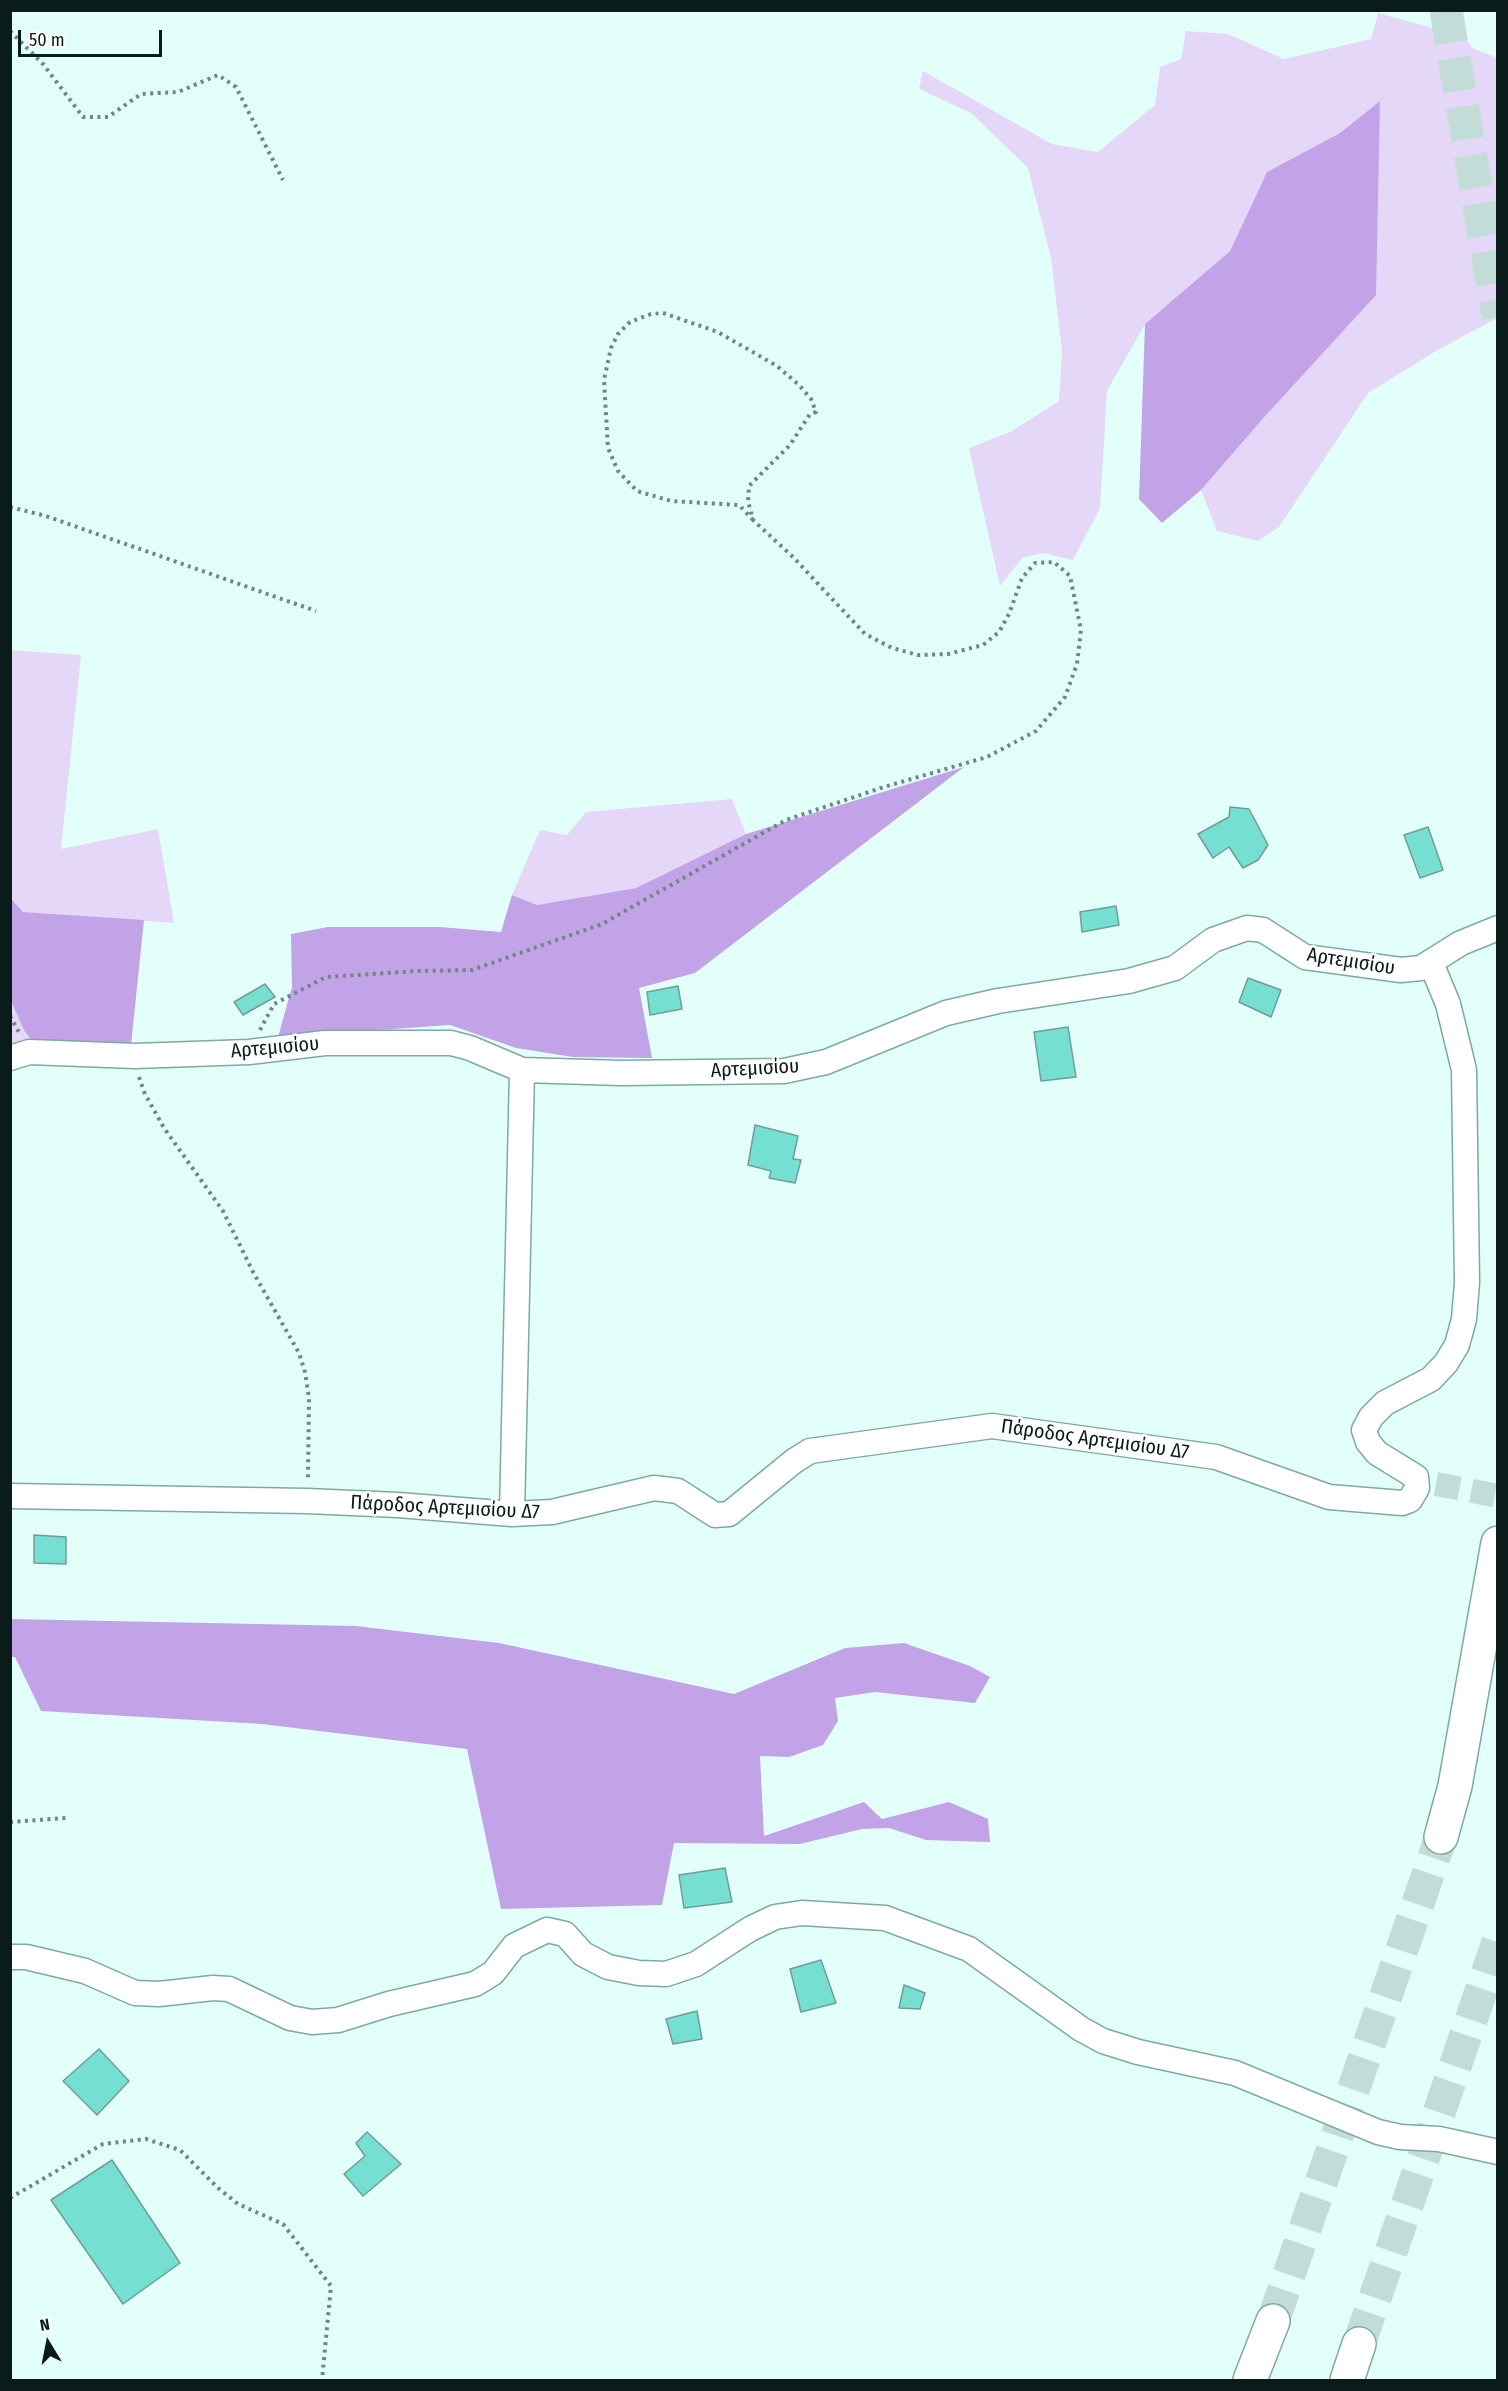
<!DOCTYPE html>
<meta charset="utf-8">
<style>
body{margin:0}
#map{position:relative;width:1508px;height:2391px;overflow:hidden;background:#e3fffa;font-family:"Fira Sans Condensed",sans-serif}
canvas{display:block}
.frame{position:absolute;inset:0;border:12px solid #0a1c19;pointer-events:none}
.north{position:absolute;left:18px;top:2313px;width:60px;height:60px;-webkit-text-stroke:4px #fff;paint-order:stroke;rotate:350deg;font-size:16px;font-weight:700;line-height:24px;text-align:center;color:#0a1c19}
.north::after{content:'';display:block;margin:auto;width:21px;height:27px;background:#0a1c19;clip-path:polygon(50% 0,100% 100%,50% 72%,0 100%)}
.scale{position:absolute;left:18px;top:30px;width:144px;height:27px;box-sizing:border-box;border:3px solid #0a1c19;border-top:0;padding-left:8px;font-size:18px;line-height:21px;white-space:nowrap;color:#0a1c19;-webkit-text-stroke:4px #fff;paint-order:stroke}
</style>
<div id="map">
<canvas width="1508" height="2391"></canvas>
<div class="frame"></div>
<div class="north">N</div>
<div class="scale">50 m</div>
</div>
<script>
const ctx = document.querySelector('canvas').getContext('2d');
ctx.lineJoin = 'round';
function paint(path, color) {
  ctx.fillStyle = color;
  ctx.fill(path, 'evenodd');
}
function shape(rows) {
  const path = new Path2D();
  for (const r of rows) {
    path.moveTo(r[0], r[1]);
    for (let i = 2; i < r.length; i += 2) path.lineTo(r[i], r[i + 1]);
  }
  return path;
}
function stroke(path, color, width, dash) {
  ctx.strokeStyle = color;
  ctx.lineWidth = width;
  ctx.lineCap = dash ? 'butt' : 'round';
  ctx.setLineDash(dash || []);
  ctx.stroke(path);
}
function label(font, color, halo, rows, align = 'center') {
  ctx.font = font + ' "Fira Sans Condensed",sans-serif';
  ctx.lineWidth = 5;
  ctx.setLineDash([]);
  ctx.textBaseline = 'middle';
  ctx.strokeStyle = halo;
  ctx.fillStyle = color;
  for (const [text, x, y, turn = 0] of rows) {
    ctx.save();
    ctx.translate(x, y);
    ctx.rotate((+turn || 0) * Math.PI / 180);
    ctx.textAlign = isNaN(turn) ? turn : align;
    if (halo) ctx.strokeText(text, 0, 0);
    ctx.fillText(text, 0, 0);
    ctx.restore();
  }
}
paint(shape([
 [1378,13,1465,37,1472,48,1497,58,1497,318,1436,351,1368,393,1279,527,1258,541,1217,531,1201,490,1267,414,1380,101,1340,133,1267,172,1230,251,1145,324,1107,391,1100,508,1073,560,1043,553,1022,558,1000,586,969,448,1012,431,1059,401,1062,351,1051,258,1028,168,971,113,919,89,923,71,1052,144,1098,152,1155,105,1160,67,1181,59,1186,31,1228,34,1284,59,1371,39],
 [10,650,81,655,61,849,158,829,174,923,23,912,11,897],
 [732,799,746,834,636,888,537,905,512,895,540,830,567,835,586,812],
 [11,1001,24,1030,36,1047,11,1052]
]), '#e5d7f8');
paint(shape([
 [1380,101,1376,295,1267,414,1201,490,1162,523,1139,499,1145,324,1230,251,1267,172,1340,133],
 [964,767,695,973,639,988,652,1058,573,1057,516,1048,450,1025,278,1037,292,987,291,934,328,927,440,927,501,932,512,895,537,905,636,888,746,834],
 [10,897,23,912,144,920,131,1045,36,1047,24,1030,11,1001],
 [11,1619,356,1626,499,1643,734,1694,845,1648,904,1643,970,1666,990,1677,975,1703,875,1692,835,1698,838,1721,823,1745,789,1757,760,1756,764,1836,864,1802,882,1819,949,1802,988,1819,990,1842,926,1840,889,1828,862,1829,800,1844,674,1843,662,1905,501,1909,467,1749,262,1724,41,1711,15,1657,11,1657]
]), '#c2a3e8');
const building = shape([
 [1230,807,1249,809,1268,845,1258,860,1243,868,1229,847,1213,858,1198,834,1229,817,1230,807],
 [1428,827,1443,870,1420,878,1404,835,1428,827],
 [1116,906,1119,925,1082,932,1080,912,1116,906],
 [1248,978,1281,990,1271,1017,1239,1002,1248,978],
 [265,984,275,997,243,1015,234,1002,265,984],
 [678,986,682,1009,650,1015,647,992,678,986],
 [1068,1027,1076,1077,1041,1081,1034,1032,1068,1027],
 [755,1125,798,1136,793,1159,801,1160,795,1183,769,1178,771,1171,748,1165,755,1125],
 [34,1535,66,1537,66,1564,34,1563,34,1535],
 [725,1868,732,1902,684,1908,679,1875,725,1868],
 [821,1960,836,2003,801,2012,790,1969,821,1960],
 [904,1985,925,1993,920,2009,899,2008,904,1985],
 [697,2011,702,2039,673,2044,666,2019,697,2011],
 [99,2049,129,2081,97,2115,63,2081,99,2049],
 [367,2132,401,2164,363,2196,344,2174,365,2156,356,2143,367,2132],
 [112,2160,180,2263,123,2304,51,2200,112,2160]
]);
paint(building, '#75e0d2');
stroke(building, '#719d96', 1.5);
stroke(shape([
 [1436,1484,1498,1496]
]), '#c2ddd8', 24, [24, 12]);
stroke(shape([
 [1446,10,1498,317],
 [1273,2321,1441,1837],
 [1359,2344,1498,1942]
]), '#c2ddd8', 33, [33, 16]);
const minor = shape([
 [10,1058,29,1052,135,1056,249,1052,325,1043,451,1043,470,1048,522,1070,621,1073,784,1071,826,1062,946,1013,998,1001,1129,981,1175,968,1213,940,1247,928,1263,930,1305,957,1401,970,1421,968,1461,943,1498,928],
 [10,1496,307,1501,398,1505,512,1514,552,1512,654,1488,678,1491,715,1515,729,1514,794,1461,810,1451,992,1426,1216,1457,1329,1497,1402,1503,1410,1500,1417,1488,1416,1477,1377,1453,1368,1442,1364,1430,1371,1417,1385,1403,1431,1379,1446,1363,1457,1345,1464,1319,1467,1283,1464,1070,1448,1004,1431,963],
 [512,1514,522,1070],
 [10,1957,26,1957,85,1971,135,1993,159,1994,213,1988,229,1989,290,2018,312,2022,338,2020,389,2004,475,1984,493,1973,514,1946,547,1930,565,1934,583,1954,608,1967,639,1973,666,1974,696,1964,750,1929,775,1917,802,1913,885,1918,969,1949,1081,2029,1103,2041,1138,2052,1235,2073,1378,2132,1400,2137,1439,2139,1498,2152]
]);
const motorway = shape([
 [1441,1837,1455,1786,1498,1543],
 [1250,2380,1273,2321],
 [1347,2380,1359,2344]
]);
stroke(minor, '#7daaa3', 27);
stroke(motorway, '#7daaa3', 36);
stroke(shape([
 [10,31,43,64,83,117,108,117,141,94,178,92,218,75,236,87,283,180],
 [10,507,46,516,316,611],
 [10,1016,20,1034],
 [260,1030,274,1004,326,977,416,971,472,970,602,924,786,820,884,787,987,757,1036,731,1065,697,1077,664,1081,630,1070,576,1054,562,1035,563,1022,578,1009,614,999,632,983,645,948,654,918,655,892,648,865,634,793,557,753,520,748,501,749,486,790,445,810,414,816,412,811,399,799,385,777,366,718,332,663,313,651,314,630,322,618,334,611,348,604,380,608,448,618,471,637,491,671,501,739,505,753,520],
 [139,1077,145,1094,164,1128,223,1211,253,1272,299,1353,305,1372,309,1398,308,1480],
 [10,1822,66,1818],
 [10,2198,103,2144,146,2139,180,2150,218,2188,238,2204,283,2224,331,2286,322,2380]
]), '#6f8682', 4, [3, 4.5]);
stroke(minor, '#fff', 24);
stroke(motorway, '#fff', 33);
label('20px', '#0a1c19', '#fff', [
 ["Αρτεμισίου",1351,962,9],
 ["Αρτεμισίου",275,1048,-5],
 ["Αρτεμισίου",755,1069,-3],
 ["Πάροδος Αρτεμισίου Δ7",1095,1440,8],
 ["Πάροδος Αρτεμισίου Δ7",445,1508,3]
]);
</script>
